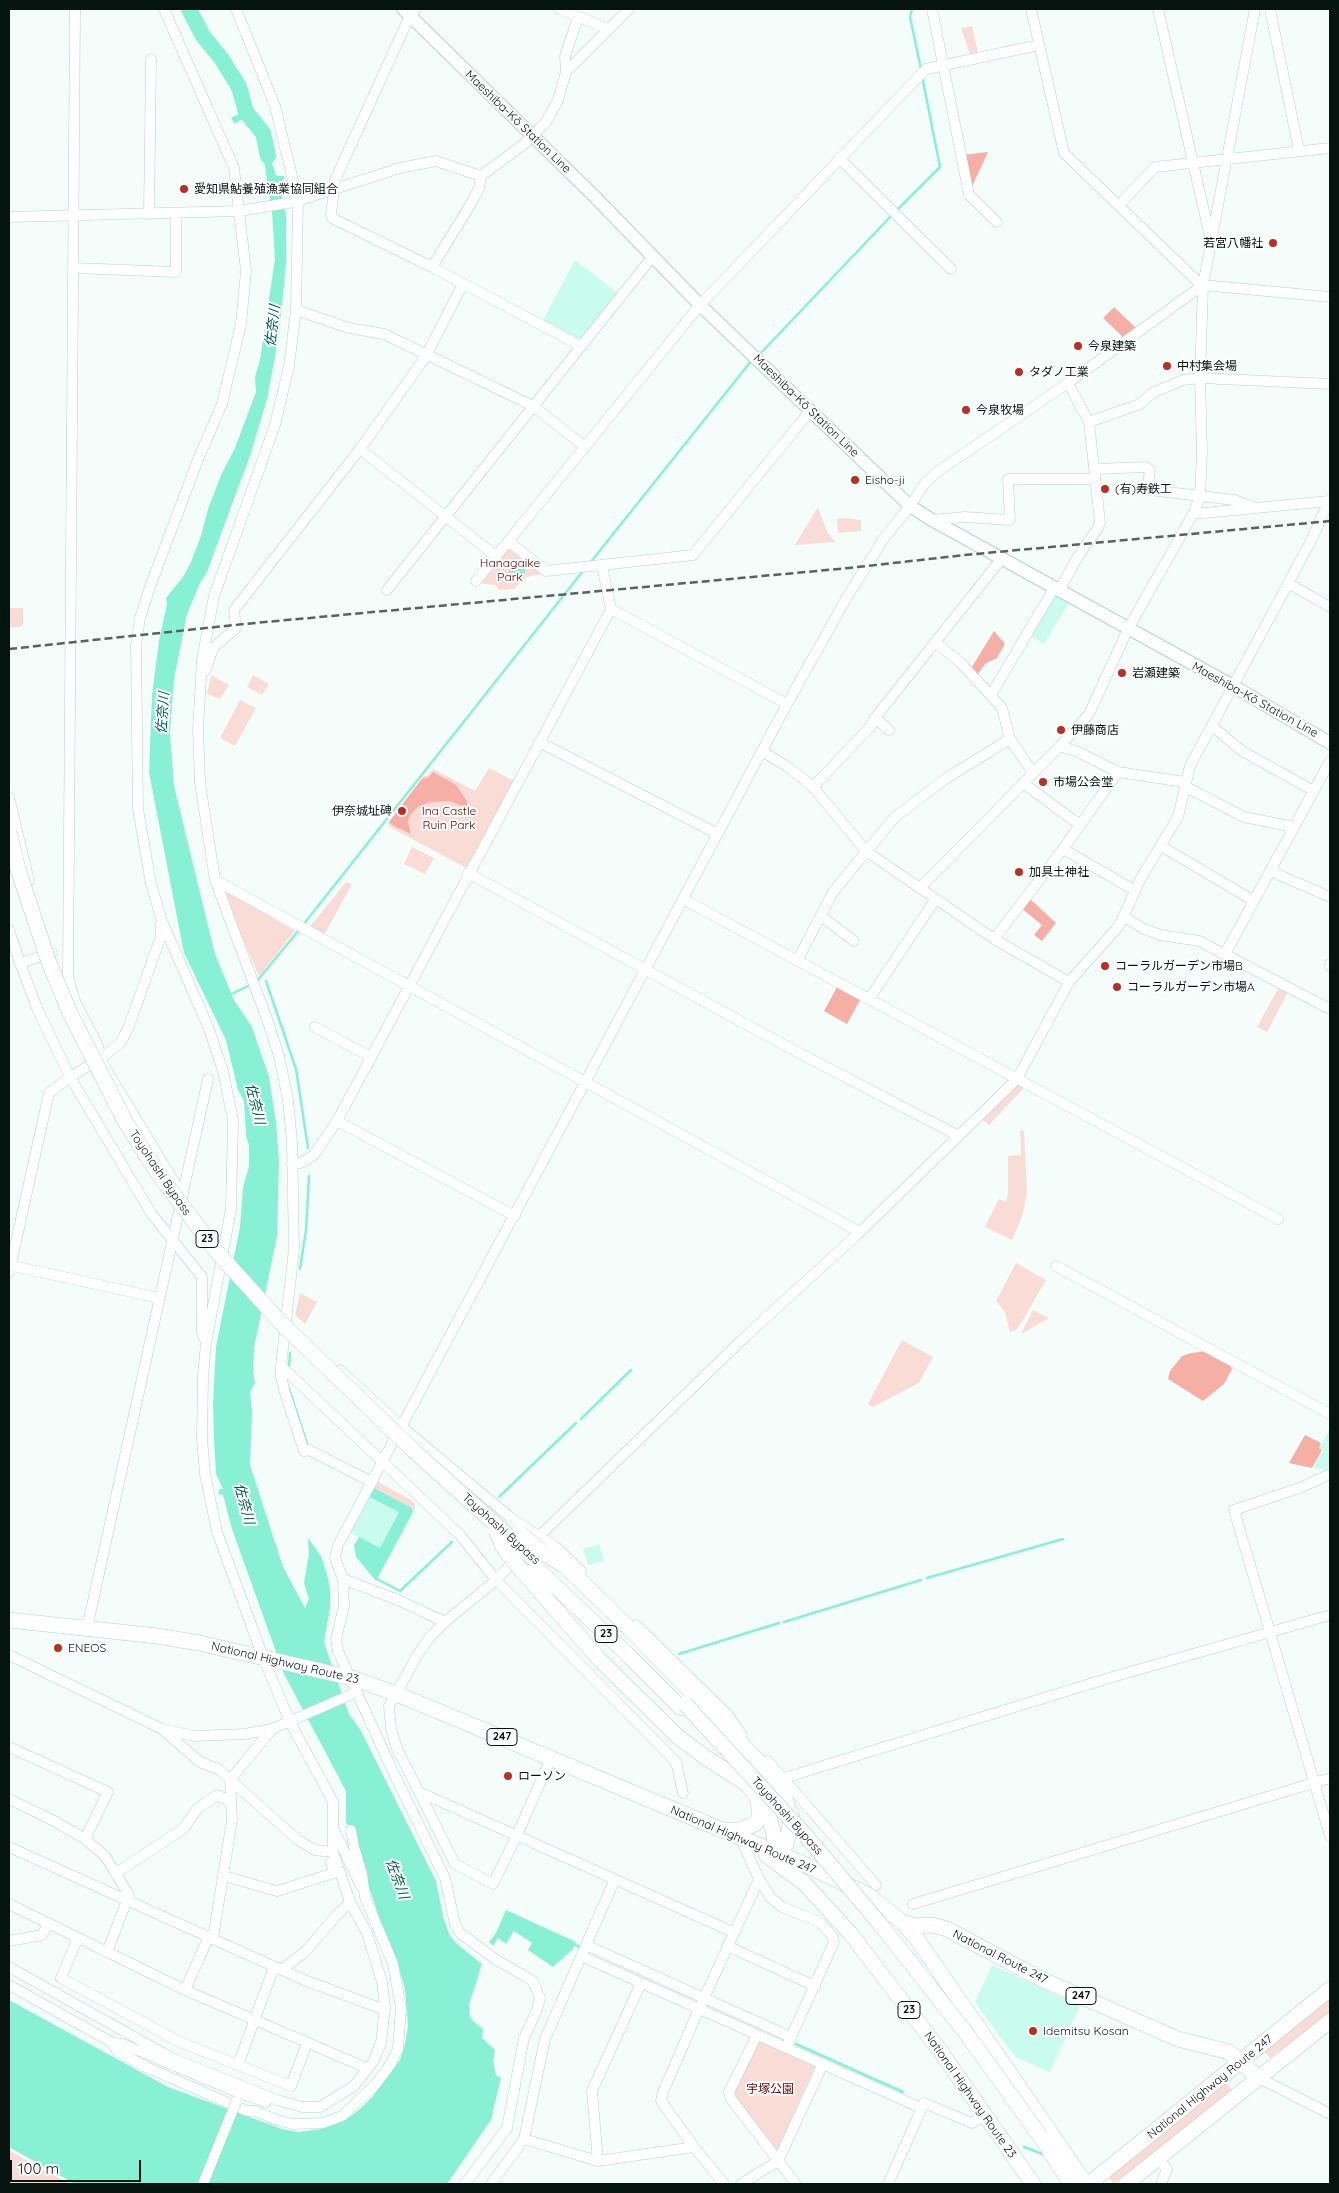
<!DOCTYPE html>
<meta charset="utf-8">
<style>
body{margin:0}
#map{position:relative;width:1339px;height:2193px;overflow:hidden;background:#f5fdfb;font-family:Quicksand,sans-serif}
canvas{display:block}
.frame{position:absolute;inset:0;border:10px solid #061410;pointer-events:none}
.scale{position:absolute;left:10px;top:2160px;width:131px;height:22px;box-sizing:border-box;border:2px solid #061410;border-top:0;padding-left:6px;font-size:15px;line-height:18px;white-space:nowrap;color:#061410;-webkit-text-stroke:4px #fff;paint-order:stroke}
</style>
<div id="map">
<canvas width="1339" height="2193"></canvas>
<div class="frame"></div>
<div class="scale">100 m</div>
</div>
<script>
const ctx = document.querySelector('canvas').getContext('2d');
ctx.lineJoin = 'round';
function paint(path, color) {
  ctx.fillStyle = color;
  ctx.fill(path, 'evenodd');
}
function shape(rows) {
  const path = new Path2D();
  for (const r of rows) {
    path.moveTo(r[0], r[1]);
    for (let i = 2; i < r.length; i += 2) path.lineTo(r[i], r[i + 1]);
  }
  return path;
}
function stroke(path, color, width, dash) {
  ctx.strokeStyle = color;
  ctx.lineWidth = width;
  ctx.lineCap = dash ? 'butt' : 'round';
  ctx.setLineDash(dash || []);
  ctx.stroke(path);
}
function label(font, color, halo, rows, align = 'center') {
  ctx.font = font + ' Quicksand,"Noto Sans JP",sans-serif';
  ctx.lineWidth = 4;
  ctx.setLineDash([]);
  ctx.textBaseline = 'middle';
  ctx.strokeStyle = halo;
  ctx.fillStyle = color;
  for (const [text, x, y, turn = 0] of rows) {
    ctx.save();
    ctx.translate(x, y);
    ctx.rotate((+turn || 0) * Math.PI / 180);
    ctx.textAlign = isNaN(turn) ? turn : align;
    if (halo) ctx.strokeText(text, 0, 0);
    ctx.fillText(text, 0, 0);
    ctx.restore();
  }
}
paint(shape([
 [575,260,619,294,580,342,542,322],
 [1053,594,1069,603,1044,644,1029,635],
 [1329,1430,1330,1471,1313,1468,1323,1450,1320,1447],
 [369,1497,399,1512,380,1549,350,1533],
 [599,1544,604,1561,588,1565,583,1549],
 [992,1965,1080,2006,1050,2072,1015,2057,975,2002]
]), '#cafced');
paint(shape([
 [972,26,978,53,970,55,961,28],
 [818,507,828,534,836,542,795,545],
 [845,518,861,520,861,531,838,533,837,519],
 [507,547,512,547,543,574,526,577,514,589,499,590,495,585,478,583],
 [9,608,23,608,23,626,9,628],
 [211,675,229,685,220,699,207,694],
 [253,675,269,684,262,695,247,687],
 [240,700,256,708,235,746,220,738],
 [489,768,514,781,466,868,390,827,388,823,423,776,427,776,433,769,475,791],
 [412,847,434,858,425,874,404,864],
 [346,882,352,884,323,937,308,929],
 [225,890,295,931,259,976,240,932],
 [1280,985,1289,990,1267,1032,1257,1027],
 [1019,1081,1023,1084,1023,1089,989,1125,981,1119],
 [1024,1130,1027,1192,1022,1217,1012,1240,985,1227,999,1199,1006,1202,1008,1194,1008,1156,1021,1155,1020,1131],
 [1016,1263,1046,1280,1021,1323,1016,1330,1010,1332,1005,1312,996,1301],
 [300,1293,317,1302,305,1324,295,1315],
 [1033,1310,1049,1318,1021,1334],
 [902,1340,933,1357,919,1383,873,1407,868,1404],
 [377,1481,411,1500,415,1504,415,1508,413,1512,412,1508,374,1488],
 [1330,1998,1330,2013,1270,2058,1262,2049],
 [761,2040,814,2064,815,2067,778,2149,775,2149,733,2096,733,2092,758,2041],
 [1225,2081,1234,2092,1178,2133,1114,2184,1108,2176],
 [9,2147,75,2184,9,2184]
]), '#fadcd7');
paint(shape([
 [988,152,970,191,963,155],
 [1114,307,1137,329,1124,338,1103,318],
 [994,631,1005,644,997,658,985,664,976,677,970,670],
 [433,772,456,785,467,801,467,808,450,801,431,802,419,806,410,815,408,822,411,834,392,825,389,822,422,779,429,777],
 [1029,898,1056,923,1042,941,1034,935,1042,925,1021,908],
 [837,987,860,1000,847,1024,824,1011],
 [1208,1351,1228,1362,1232,1369,1224,1384,1203,1401,1168,1379,1170,1371,1182,1356,1191,1353],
 [1305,1435,1321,1443,1319,1448,1322,1450,1312,1468,1289,1463]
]), '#f5afa4');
paint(shape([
 [250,108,254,116,257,115,276,176,284,176,285,179,279,182,286,216,286,263,279,336,267,399,251,453,207,572,200,583,187,614,174,679,170,733,174,786,215,954,234,1000,252,1027,269,1077,276,1122,279,1161,277,1236,254,1348,253,1371,255,1383,250,1392,252,1412,250,1465,283,1567,305,1608,309,1599,304,1583,309,1554,308,1538,321,1556,327,1574,330,1589,330,1608,324,1642,349,1714,360,1729,436,1881,443,1916,449,1934,457,1944,482,1964,469,2005,469,2013,472,2020,483,2029,482,2038,495,2050,493,2062,496,2075,501,2078,491,2120,447,2184,75,2184,9,2147,9,2000,168,2087,282,2129,298,2132,321,2129,347,2119,360,2109,373,2096,400,2060,405,2044,408,2025,405,1989,397,1961,389,1947,367,1881,353,1829,346,1823,346,1791,284,1674,232,1529,223,1495,218,1494,220,1489,223,1489,216,1474,214,1439,213,1404,216,1347,240,1227,243,1188,249,1166,249,1145,246,1136,244,1101,238,1090,226,1040,184,953,149,772,152,695,159,641,167,604,166,598,183,577,191,562,201,536,208,509,222,473,235,448,256,392,255,377,260,360,275,259,272,212,264,160,262,136,256,125,246,126,244,118,235,124,231,118],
 [517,563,525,564,525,573,517,576,510,576,509,574,510,568],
 [374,1488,412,1508,413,1512,376,1581,356,1557,354,1545,359,1537,380,1548,399,1512,369,1497],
 [506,1910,576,1942,573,1949,553,1967,528,1950,532,1943,514,1931,506,1944,498,1938,493,1946,489,1942,496,1933]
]), '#88f0d5');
paint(shape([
 [9,2148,15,2151,75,2184,70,2184,14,2153,9,2150]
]), '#f5fdfb');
stroke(shape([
 [912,9,910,17,921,69],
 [896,211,940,167,922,76],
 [759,355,892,215],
 [590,563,752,360],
 [303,925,583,571],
 [257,981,299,930],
 [266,981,296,1069,308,1148],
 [230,995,252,984],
 [300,1269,306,1230,309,1176],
 [289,1366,290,1353],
 [288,1386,307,1444],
 [581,1419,631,1370],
 [499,1497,576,1423],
 [376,1577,377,1579,400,1591,452,1542],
 [927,1578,1063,1539],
 [784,1622,921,1580],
 [679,1654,779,1623],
 [572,1944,580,1947],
 [796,2044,903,2092],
 [1024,2147,1045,2155]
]), '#88f0d5', 2.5);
stroke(shape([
 [189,9,203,36,221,58,239,87,246,112,263,133,268,156]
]), '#88f0d5', 16);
const minor = shape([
 [75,9,68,977,75,1001,98,1046,100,1059,182,1195],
 [236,9,275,106,298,201,296,310,289,366,275,425,214,596,202,660,198,730,200,783,215,880,267,1019,279,1056,288,1100,292,1142,294,1249,281,1366,281,1376,285,1393,304,1451,309,1450,372,1482],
 [416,9,407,22,335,180,331,215,332,218,432,267,581,346],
 [559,9,609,29],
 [932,9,969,195,997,222],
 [1031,9,1064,153,1197,281,1203,285,1330,297],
 [1158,9,1210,237],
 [1270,9,1299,151],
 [566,72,629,9],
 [839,158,951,269],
 [1119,205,1155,167,1330,148],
 [149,214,151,59],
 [9,217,239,211,294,202,400,168,436,161,481,176],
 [432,267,472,202,479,188,481,176,524,144,546,122,558,100,566,72,565,56,578,17],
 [73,268,176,272,176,213],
 [296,310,349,328,384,334,533,406,584,446],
 [1089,422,1140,404,1152,393,1183,380,1200,378,1330,384],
 [360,449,496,556],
 [1095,469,1146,467,1150,470,1148,484,1150,490,1234,500,1253,507],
 [1193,514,1329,501],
 [932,520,965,517,1010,520,1008,479,1095,479],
 [508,541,546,571,693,555,810,411],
 [476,581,700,305,926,69,1039,45],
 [1288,583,1330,607],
 [387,590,653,256],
 [1059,591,1077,558,1098,528,1100,522,1089,422,1068,383],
 [611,609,787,704],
 [935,642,960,662,1002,708,1010,739,1033,773],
 [206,670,213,648,236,628,234,610,360,449,426,356,463,284],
 [991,695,1054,588],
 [875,718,889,730],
 [1212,726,1242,751,1314,791],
 [539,742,718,834],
 [1060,746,1078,752,1118,772,1185,782],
 [763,752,788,767,813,787,866,851,994,939,1069,982],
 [1023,783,1080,825],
 [1184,786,1244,817,1294,827],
 [813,787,870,727,875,718,1002,558],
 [9,797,29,881],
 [1161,846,1254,901],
 [1063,849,1134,890],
 [1270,871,1330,897],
 [468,873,799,1053,957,1135],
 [215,880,860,1232],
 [9,881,27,877],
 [920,888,1060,746,1089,714,1128,629,1193,514,1200,497,1202,452,1200,378,1203,285,1255,9],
 [683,899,1278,1219],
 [821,916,854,941],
 [1124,917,1144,929,1161,935,1199,941,1330,1009],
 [9,930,20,963,52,953],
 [994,939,1063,849,1118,772],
 [1225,954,1330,761],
 [797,961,833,892,894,818,945,779,1010,739],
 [20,963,37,1008,70,1077,151,1213,202,1277,202,1333,204,1338],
 [1330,966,1330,964],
 [869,999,935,900],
 [315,1027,371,1057],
 [337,1121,515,1216],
 [292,1163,301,1163,314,1155,337,1121,611,609,602,565],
 [9,1265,159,1298],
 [1056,1266,1330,1414],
 [9,1273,49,1093,70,1077,100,1059,121,1042,129,1026,161,936,161,924],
 [281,1366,460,1535,496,1580,445,1622,429,1638,417,1656,389,1706,391,1729,397,1749,419,1792,733,1932],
 [340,1370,401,1426,511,1518,556,1547,581,1571],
 [1330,1474,1302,1487,1234,1510,1330,1836],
 [529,1546,746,1336,860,1232,1017,1079,1069,982,1119,926,1141,878,1178,817,1190,766,1312,539,1330,499],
 [517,1558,496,1580,676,1762,683,1793],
 [343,1579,398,1600,445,1622],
 [636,1625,728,1715,742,1735],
 [87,1628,208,1079],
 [9,1655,162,1729,194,1736,245,1734,272,1729,357,1692],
 [163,1730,200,1762,218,1769,298,1840,315,1850,333,1852],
 [9,1747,108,1792,85,1839],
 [768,1761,876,1885],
 [784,1778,1109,1678,1330,1615],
 [419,1792,455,1864,493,1884,517,1835,551,1758],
 [9,1799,56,1822,85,1839,105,1856,129,1895,107,1952],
 [333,1828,361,1886],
 [743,1844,759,1879,771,1898,782,1907,820,1922,832,1936,834,1942,786,2048],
 [9,1847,304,1980,380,2008,385,2007],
 [116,1873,183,1829,198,1808,217,1795,231,1802],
 [224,1876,277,1891,334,1873,331,1862],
 [9,1904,185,1990,362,2066],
 [913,1904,1330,1778],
 [78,1937,61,1978,180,2042,291,2086,307,2043],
 [213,1938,232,1820,230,1780,272,1729],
 [9,1941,42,1935,49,1923],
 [586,1945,791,2037],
 [727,1946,815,1986],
 [581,1956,921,2108],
 [9,1967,172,2058,277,2100,302,2107,320,2107,354,2086,373,2062,381,2043,385,2007,382,1982,367,1933,350,1902,333,1852,333,1802,290,1722,263,1657,217,1532,205,1474,202,1439,203,1376,206,1343,231,1209,233,1120,223,1071,209,1029,162,921,151,884,138,809,136,645,140,618,151,584,199,457,222,404,241,324,246,271,234,168,164,9],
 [281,1970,305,1952,335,1917,350,1902],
 [9,1985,111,2042,117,2051,146,2067,228,2103],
 [185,1990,209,1936],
 [757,2035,729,2092,731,2099,796,2184],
 [111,2042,125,2045,239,2093,266,2102],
 [238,2065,274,1967],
 [1259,2078,1330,2114],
 [240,2108,247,2111,256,2111,274,2119,292,2124,323,2123,342,2116,375,2085,390,2065,398,2049,401,2008,393,1964,365,1897,362,1874,354,1847,351,1830],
 [524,2139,598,2161,694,2147],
 [1157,2157,1167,2169,1161,2184],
 [598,2161,592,2091,641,1983],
 [465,2184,507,2128,524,2038,537,2010,540,1998,533,1981,495,1959,460,1933,455,1924,445,1878,394,1774,338,1651,336,1639,344,1606,343,1579,335,1558,338,1545,787,704,850,592,885,537,910,506,925,483,937,472,1068,383,1203,285],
 [491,2184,524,2139,545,2039,615,1879],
 [724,2184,694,2147,661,2101,663,2092,699,2009,759,1879],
 [741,2184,778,2161,823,2064],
 [888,2184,924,2103,972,2123,985,2115]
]);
const major = shape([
 [403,9,594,196,700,305,910,506,932,520,1233,686,1330,743]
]);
const highway = shape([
 [541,1551,566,1567,619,1618,769,1772,783,1794,792,1817,786,1844,783,1849,771,1855],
 [530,1562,630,1657,681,1708],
 [522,1571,599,1659,677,1736,705,1757,747,1784,768,1812,778,1852,781,1859],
 [9,1620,157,1636,199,1643,352,1678,397,1694,806,1865,868,1895,901,1921,914,1926,932,1925,947,1929,1041,1979,1178,2039,1229,2052,1259,2078],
 [726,1830,739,1830,755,1824,760,1816,758,1799],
 [766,1855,804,1883,850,1933,941,2052,1033,2184],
 [901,1921,917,1939,1086,2184],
 [1040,2136,1071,2184],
 [1089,2184,1330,1989],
 [1126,2184,1330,2021]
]);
stroke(minor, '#afd6cb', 11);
stroke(major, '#afd6cb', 14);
stroke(highway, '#afd6cb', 16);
stroke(minor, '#fff', 10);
stroke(major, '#fff', 12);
stroke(highway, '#fff', 15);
stroke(shape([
 [9,649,244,624,849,568,965,555,1330,521]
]), '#576360', 2.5, [8, 4]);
const minorBridge = shape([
 [203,2184,236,2102]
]);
const highwayBridge = shape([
 [9,831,18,869,48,960,69,1011,126,1123,157,1172,217,1252,281,1323,414,1451,534,1559],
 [496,1530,503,1547,522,1571],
 [520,1533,541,1551],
 [685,1704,807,1837,880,1924,966,2033,1040,2136]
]);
stroke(minorBridge, '#afd6cb', 11, []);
stroke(highwayBridge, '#afd6cb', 16, []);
stroke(minorBridge, '#fff', 10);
stroke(highwayBridge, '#fff', 15);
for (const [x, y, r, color] of [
 [184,189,5,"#bb2e22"],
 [1273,243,5,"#bb2e22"],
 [1078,346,5,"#bb2e22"],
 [1167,366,5,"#bb2e22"],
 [1019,372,5,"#bb2e22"],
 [966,410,5,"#bb2e22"],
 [855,480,5,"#bb2e22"],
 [1105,489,5,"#bb2e22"],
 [1122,673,5,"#bb2e22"],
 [1061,730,5,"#bb2e22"],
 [1043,782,5,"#bb2e22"],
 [402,811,5,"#bb2e22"],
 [1019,872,5,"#bb2e22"],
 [1105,966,5,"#bb2e22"],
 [1117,987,5,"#bb2e22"],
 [58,1648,5,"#bb2e22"],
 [508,1776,5,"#bb2e22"],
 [1033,2031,5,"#bb2e22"]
]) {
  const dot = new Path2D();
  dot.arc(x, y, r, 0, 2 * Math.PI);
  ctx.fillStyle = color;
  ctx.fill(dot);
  stroke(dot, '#fff', 2);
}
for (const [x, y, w] of [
 [207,1239,22],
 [606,1634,22],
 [502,1737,30],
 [1081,1996,30],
 [909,2010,22]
]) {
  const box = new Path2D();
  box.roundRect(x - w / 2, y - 8.5, w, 17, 4);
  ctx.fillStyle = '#fff';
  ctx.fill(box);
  stroke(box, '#061410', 1);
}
label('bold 11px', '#061410', null, [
 ["23",207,1239],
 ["23",606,1634],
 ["247",502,1737],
 ["247",1081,1996],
 ["23",909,2010]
]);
label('12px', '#061410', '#fff', [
 ["Maeshiba-Kō Station Line",518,122,44],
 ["Maeshiba-Kō Station Line",806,406,44],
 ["Maeshiba-Kō Station Line",1255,700,29],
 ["Toyohashi Bypass",160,1173,56],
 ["Toyohashi Bypass",501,1529,42],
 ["National Highway Route 23",285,1663,13],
 ["Toyohashi Bypass",787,1816,48],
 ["National Highway Route 247",743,1840,23],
 ["National Route 247",1000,1957,27],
 ["National Highway Route 247",1210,2087,-39],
 ["National Highway Route 23",970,2095,55]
]);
label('12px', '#061410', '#fff', [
 ["愛知県鮎養殖漁業協同組合",194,189],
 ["若宮八幡社",1263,243,"right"],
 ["今泉建築",1088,346],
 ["中村集会場",1177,366],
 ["タダノ工業",1029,372],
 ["今泉牧場",976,410],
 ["Eisho-ji",865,480],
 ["(有)寿鉄工",1115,489],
 ["岩瀬建築",1132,673],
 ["伊藤商店",1071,730],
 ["市場公会堂",1053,782],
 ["伊奈城址碑",392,811,"right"],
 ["加具土神社",1029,872],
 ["コーラルガーデン市場B",1115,966],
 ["コーラルガーデン市場A",1127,987],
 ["ENEOS",68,1648],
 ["ローソン",518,1776],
 ["Idemitsu Kosan",1043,2031]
], 'left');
label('12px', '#6a0000', '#fff', [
 ["Hanagaike",510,563],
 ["Park",510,577],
 ["Ina Castle",449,811],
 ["Ruin Park",449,825],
 ["宇塚公園",770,2089]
]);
label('italic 14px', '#005e4e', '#fff', [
 ["佐奈川",273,326,-83],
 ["佐奈川",163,713,-86],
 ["佐奈川",255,1104,76],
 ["佐奈川",244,1504,75],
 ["佐奈川",397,1879,70]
]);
</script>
